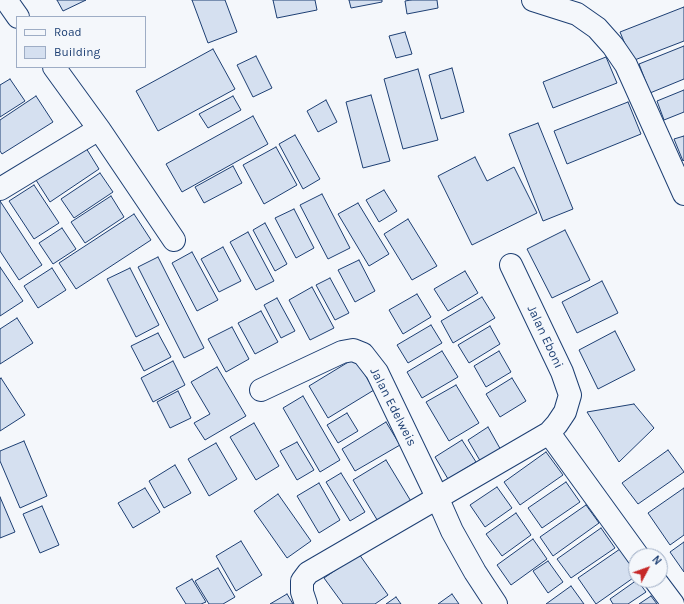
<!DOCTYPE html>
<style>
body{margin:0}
#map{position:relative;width:684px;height:604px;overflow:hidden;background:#f4f7fb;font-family:Karla,sans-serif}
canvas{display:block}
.legend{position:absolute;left:16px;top:16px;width:130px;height:52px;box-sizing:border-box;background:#f4f7fb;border:1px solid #9eadc5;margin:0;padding:5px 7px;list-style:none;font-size:12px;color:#1d3f73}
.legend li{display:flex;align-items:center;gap:8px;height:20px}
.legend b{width:20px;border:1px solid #9eadc5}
.north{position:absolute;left:628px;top:548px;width:40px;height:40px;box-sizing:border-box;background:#f4f7fb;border:1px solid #9eadc5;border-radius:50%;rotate:49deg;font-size:11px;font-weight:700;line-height:16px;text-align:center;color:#1d3f73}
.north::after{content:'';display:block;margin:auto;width:14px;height:18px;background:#c62828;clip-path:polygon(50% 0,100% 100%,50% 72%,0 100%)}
</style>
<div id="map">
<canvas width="684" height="604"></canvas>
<ul class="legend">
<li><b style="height:5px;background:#f4f7fb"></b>Road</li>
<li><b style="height:11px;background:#d5e0f0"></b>Building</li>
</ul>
<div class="north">N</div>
</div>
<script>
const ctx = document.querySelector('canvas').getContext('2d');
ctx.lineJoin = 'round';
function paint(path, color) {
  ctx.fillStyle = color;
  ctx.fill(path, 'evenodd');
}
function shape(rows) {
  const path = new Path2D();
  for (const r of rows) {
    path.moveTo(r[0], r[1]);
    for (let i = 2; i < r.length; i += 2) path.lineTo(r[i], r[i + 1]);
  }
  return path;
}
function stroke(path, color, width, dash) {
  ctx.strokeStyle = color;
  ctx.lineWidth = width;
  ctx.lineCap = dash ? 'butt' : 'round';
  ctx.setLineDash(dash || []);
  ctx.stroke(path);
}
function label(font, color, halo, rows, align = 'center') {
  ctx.font = font + ' Karla,sans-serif';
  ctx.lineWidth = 3;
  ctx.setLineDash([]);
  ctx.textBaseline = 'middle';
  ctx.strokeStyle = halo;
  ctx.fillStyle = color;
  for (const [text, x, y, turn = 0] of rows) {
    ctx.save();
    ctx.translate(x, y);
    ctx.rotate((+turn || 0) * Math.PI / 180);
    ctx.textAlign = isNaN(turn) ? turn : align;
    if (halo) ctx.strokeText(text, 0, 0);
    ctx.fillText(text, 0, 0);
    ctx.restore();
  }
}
const building = shape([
 [57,0,86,0,63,11,57,0],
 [192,0,225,0,237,32,208,43,192,0],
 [273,0,315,0,317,10,277,18,273,0],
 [349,0,382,0,382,2,351,8,349,0],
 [411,0,437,0,438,8,407,14,405,1,411,0],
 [684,7,684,41,632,61,620,32,684,7],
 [405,32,412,54,396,58,389,36,405,32],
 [684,46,684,79,650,93,639,64,684,46],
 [213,49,235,89,158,131,136,91,213,49],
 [256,56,272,88,253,97,237,65,256,56],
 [606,57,617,83,553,108,543,82,606,57],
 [452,68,464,112,441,119,429,75,452,68],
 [418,69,438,140,403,149,384,79,418,69],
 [10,79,25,101,0,117,0,85,10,79],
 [684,90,684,112,664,120,657,101,684,90],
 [371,95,390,161,363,168,346,102,371,95],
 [36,96,53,122,2,154,0,151,0,120,36,96],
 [233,96,241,110,208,128,199,114,233,96],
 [326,100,337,122,318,132,307,111,326,100],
 [628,102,641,134,567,164,554,131,628,102],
 [253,116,268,144,182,192,166,164,253,116],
 [538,123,573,209,543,221,509,134,538,123],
 [295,135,320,179,303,189,279,144,295,135],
 [684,136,684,160,683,161,674,139,684,136],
 [276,147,297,185,264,204,243,165,276,147],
 [86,148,99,169,50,202,36,180,86,148],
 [475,157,487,181,514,167,537,213,472,245,438,176,475,157],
 [233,166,242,183,204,203,195,187,233,166],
 [100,173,113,192,74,218,61,199,100,173],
 [34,185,59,223,34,239,9,201,34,185],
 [384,190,397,211,379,222,366,200,384,190],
 [322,194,350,248,328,259,300,205,322,194],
 [111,196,124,217,85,243,71,222,111,196],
 [0,201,42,265,19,280,0,251,0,201],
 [358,203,389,254,369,266,338,214,358,203],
 [294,209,314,248,296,258,275,218,294,209],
 [134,214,151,240,76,289,59,263,134,214],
 [408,219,437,266,412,280,384,234,408,219],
 [265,223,287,264,275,271,253,230,265,223],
 [62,228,76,249,53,264,39,243,62,228],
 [565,230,590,280,552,298,527,249,565,230],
 [248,232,274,281,256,290,230,242,248,232],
 [223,247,241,281,219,292,201,259,223,247],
 [192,252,218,300,197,311,172,263,192,252],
 [158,257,204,348,184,358,138,267,158,257],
 [359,260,375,291,355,302,338,270,359,260],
 [0,267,23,301,0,316,0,267],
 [52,268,66,290,38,308,24,286,52,268],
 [130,268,159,325,136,337,107,279,130,268],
 [465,271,478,293,448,311,434,289,465,271],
 [330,278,349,313,335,320,316,285,330,278],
 [602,281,618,313,577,333,562,302,602,281],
 [312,287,334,328,310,340,289,300,312,287],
 [417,294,431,317,403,334,389,310,417,294],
 [482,297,495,318,453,343,441,321,482,297],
 [277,298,295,331,281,338,264,305,277,298],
 [261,311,278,342,255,354,238,323,261,311],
 [17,318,33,343,0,364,0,329,17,318],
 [431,325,442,343,408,363,397,345,431,325],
 [490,326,500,344,469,363,458,345,490,326],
 [232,327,249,359,226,372,208,339,232,327],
 [615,331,635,370,598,389,579,350,615,331],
 [158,333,171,357,144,371,131,346,158,333],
 [442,351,458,377,422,398,407,372,442,351],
 [499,351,511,372,486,387,474,366,499,351],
 [355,358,374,390,328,418,309,386,355,358],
 [173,361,185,385,153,402,141,378,173,361],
 [217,367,246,416,205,440,194,423,210,414,191,382,217,367],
 [1,378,25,415,0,431,0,379,1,378],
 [512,378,526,401,500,417,486,394,512,378],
 [456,385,479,423,449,441,426,402,456,385],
 [178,391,191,418,170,428,157,402,178,391],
 [303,396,340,460,320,472,283,408,303,396],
 [634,404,654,428,619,462,587,412,634,404],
 [347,413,358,431,338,443,327,425,347,413],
 [386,422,400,445,355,471,342,449,386,422],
 [254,423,279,466,256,480,230,437,254,423],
 [488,427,502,452,482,464,468,440,488,427],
 [462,440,476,462,448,479,435,457,462,440],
 [24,441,47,496,20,508,0,461,0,451,24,441],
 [297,442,314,470,297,480,280,451,297,442],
 [216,443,237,479,209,496,188,459,216,443],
 [668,450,684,472,638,504,622,483,668,450],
 [546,452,563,475,520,505,504,482,546,452],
 [386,460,412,503,379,523,353,480,386,460],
 [175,465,191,493,164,508,149,481,175,465],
 [341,473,365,512,350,521,326,482,341,473],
 [566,482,580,502,542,528,528,508,566,482],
 [319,483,340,520,319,533,297,496,319,483],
 [497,487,512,508,485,527,470,505,497,487],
 [145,488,160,512,133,528,118,503,145,488],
 [684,488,684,535,670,545,648,513,684,488],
 [278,494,311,541,287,558,254,511,278,494],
 [0,497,15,532,0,538,0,497],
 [586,505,599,523,553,556,540,537,586,505],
 [42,506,59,545,40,553,23,514,42,506],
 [516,513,531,535,502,556,486,534,516,513],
 [601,528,615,548,571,578,557,559,601,528],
 [533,539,547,559,511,585,497,565,533,539],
 [241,541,262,575,236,591,216,556,241,541],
 [684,542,684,572,670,552,684,542],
 [620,549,636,573,636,576,596,604,578,578,620,549],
 [359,554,388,595,375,604,343,604,324,578,359,554],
 [548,561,563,582,548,593,533,571,548,561],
 [218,568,235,597,223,604,209,604,195,581,218,568],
 [192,579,206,602,201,604,186,604,176,588,192,579],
 [637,580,646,592,628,604,613,604,610,599,637,580],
 [571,586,584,604,546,604,571,586],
 [287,594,293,604,270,604,287,594],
 [452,594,459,604,438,604,452,594],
 [651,596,657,604,639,604,651,596],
 [396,597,401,604,386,604,396,597]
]);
paint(building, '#d5e0f0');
stroke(building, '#1d3f73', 1);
const street = shape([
 [6,0,18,17],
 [533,0,577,14,597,28,613,46,626,65,684,194],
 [54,67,99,129,174,240],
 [0,189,99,129],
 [261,390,342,352,353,350,363,354,377,372,437,497,452,531,475,572,496,604],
 [549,433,638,556],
 [655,580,673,604],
 [306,604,302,592,302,581,308,573,549,433,557,424,565,412,570,395,562,372,511,265]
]);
stroke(street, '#1d3f73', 24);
stroke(street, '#f4f7fb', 22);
label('13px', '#1d3f73', '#f4f7fb', [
 ["Jalan Eboni",545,337,65],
 ["Jalan Edelweis",393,407,63]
]);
</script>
